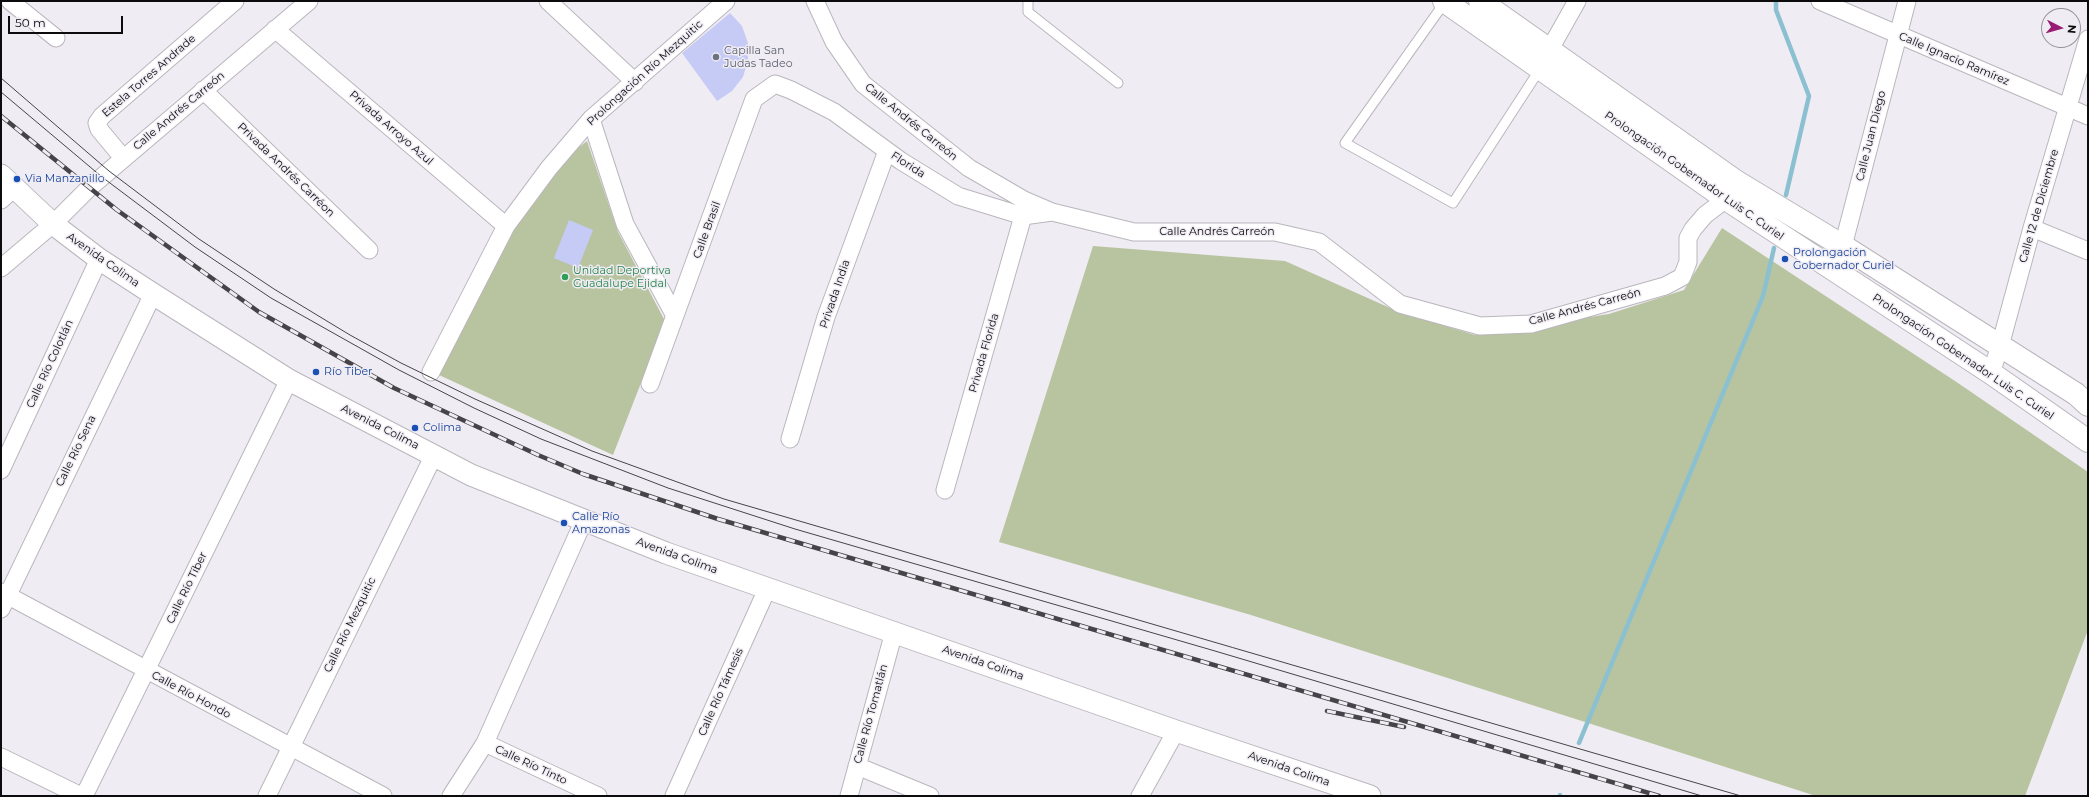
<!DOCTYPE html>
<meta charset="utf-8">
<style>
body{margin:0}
#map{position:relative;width:2089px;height:797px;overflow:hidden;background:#f0ecf4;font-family:Montserrat,sans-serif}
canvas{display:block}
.frame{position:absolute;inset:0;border:2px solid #0c0b0d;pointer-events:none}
.north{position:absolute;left:2041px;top:8px;width:40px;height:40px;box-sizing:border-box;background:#f0ecf4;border:1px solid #959298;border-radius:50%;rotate:96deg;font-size:11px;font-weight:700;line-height:16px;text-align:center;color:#0c0b0d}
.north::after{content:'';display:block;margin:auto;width:14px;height:18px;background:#991c74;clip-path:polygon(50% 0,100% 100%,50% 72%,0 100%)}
.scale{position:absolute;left:8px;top:16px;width:115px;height:18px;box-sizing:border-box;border:2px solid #0c0b0d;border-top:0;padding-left:5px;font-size:12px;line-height:14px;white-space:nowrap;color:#0c0b0d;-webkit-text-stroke:3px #f0ecf4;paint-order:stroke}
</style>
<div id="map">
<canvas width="2089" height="797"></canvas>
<div class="frame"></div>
<div class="north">N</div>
<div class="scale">50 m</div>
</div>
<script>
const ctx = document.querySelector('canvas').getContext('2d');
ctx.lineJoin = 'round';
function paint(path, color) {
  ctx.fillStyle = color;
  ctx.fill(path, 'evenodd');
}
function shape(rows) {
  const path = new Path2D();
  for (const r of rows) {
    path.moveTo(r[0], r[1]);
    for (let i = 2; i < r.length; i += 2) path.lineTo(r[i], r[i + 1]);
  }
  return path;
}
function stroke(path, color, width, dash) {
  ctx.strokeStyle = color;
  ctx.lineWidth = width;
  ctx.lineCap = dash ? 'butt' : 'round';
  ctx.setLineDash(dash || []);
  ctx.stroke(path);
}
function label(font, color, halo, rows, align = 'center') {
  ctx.font = font + ' Montserrat,sans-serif';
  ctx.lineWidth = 3;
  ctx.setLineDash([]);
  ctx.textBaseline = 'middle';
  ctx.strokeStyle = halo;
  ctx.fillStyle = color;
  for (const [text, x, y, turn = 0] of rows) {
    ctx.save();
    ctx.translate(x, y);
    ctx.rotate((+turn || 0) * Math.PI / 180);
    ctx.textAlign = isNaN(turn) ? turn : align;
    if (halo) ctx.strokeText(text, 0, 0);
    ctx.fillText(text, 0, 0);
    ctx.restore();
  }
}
paint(shape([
 [587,141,618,232,665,321,613,455,439,375,509,233,556,165],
 [1722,228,1958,383,2088,472,2088,630,2025,796,1816,796,1251,615,999,542,1093,246,1285,261,1399,312,1475,335,1609,314,1684,290]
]), '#b8c49f');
stroke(shape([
 [1776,1,1776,10,1809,96,1786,195],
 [1579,743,1763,296,1774,248],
 [1560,796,1560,795]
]), '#8bc0d1', 4.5);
paint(shape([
 [730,13,742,26,748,43,748,60,743,77,732,91,717,101,682,53],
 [569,220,593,230,578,268,554,258]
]), '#c6cbf6');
const service = shape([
 [1028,1,1028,12,1118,83],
 [1445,2,1345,143,1453,203,1540,69]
]);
const minor = shape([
 [10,1,56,38],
 [548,1,635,82],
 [815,1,834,42,863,84,969,168,1024,200,1052,212,1134,232,1275,232,1319,242,1400,304,1480,326,1531,324,1665,286,1682,277,1688,262,1688,238,1693,229,1705,215,1726,199,1732,189],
 [1820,1,2088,116],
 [275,29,506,226],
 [1550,49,1577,1],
 [203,90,369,250],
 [591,119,625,224,675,316],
 [123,158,99,129,97,123,102,116,235,1],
 [1,200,15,187],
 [2032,228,2088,251],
 [1,268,53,224,89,188,309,1],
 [1830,269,1843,246,1907,1],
 [431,372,506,226,549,168,591,119,726,1],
 [1991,373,2000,346,2032,228,2088,39],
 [650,384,754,99,775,84,791,90,834,112,901,161,958,196,1023,216,1052,212],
 [790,439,826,317,887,151],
 [1,470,99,259],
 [945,490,1023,216],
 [1,592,383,796],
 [1,609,153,294],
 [485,743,598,796],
 [1,757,81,796],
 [857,766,930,796],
 [84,796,289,380],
 [267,796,434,455],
 [451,796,485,743,584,520],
 [674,796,768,587],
 [849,796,894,632],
 [1140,796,1176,731]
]);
const tertiary = shape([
 [1,175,53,224,99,259,153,294,289,380,471,475,666,553,1176,731,1370,796]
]);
const primary = shape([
 [1444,1,1726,199,1991,373,2088,441],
 [1480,1,1737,182,1843,246,2076,394,2088,405]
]);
stroke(service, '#bab6bd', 11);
stroke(minor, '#bab6bd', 19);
stroke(tertiary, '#bab6bd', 23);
stroke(primary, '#bab6bd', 24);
stroke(service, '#fff', 9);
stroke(minor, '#fff', 17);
stroke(tertiary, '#fff', 21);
stroke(primary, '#fff', 22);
stroke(shape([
 [1,78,109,171,199,239,274,289,350,335,401,363,475,399,592,451,724,499,1741,796],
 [1,92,102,177,195,247,271,298,399,370,474,408,541,439,668,488,795,529,1215,651,1702,796]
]), '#464448', 1);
const rail = shape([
 [1,116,117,210,259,312,394,388,538,455,583,474,718,519,1659,796],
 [1327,711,1404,727]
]);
stroke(rail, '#464448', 4.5);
stroke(rail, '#f0ecf4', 3, [9]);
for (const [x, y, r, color] of [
 [716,57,4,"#6b7280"],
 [17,179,4,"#1a4fb4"],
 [1785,259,4,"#1a4fb4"],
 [565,277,4,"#2e9e5b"],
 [316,372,4,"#1a4fb4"],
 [415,428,4,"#1a4fb4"],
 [564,523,4,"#1a4fb4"]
]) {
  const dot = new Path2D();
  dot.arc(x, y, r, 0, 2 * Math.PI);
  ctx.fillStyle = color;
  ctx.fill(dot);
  stroke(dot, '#f0ecf4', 1.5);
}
label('11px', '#5b616d', '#f0ecf4', [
 ["Capilla San",724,51],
 ["Judas Tadeo",724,64]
], 'left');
label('11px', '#0c0b0d', '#f0ecf4', [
 ["Calle Ignacio Ramírez",1954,59,23],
 ["Prolongación Río Mezquitic",645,73,-42],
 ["Estela Torres Andrade",149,76,-41],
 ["Calle Andrés Carreón",179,111,-40],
 ["Calle Andrés Carreón",911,122,39],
 ["Privada Arroyo Azul",391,128,41],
 ["Calle Juan Diego",1871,136,-76],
 ["Florida",908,165,33],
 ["Privada Andrés Carréon",286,170,44],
 ["Prolongación Gobernador Luis C. Curiel",1694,176,35],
 ["Calle 12 de Diciembre",2039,206,-74],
 ["Calle Brasil",707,230,-70],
 ["Calle Andrés Carreón",1217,232],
 ["Avenida Colima",103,260,35],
 ["Privada India",835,294,-71],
 ["Calle Andrés Carreón",1585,307,-15],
 ["Privada Florida",984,353,-74],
 ["Prolongación Gobernador Luis C. Curiel",1963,357,34],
 ["Calle Río Colotlán",50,364,-65],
 ["Avenida Colima",380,427,27],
 ["Calle Río Sena",76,451,-64],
 ["Avenida Colima",677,556,20],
 ["Calle Río Tíber",187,588,-64],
 ["Calle Río Mezquitic",350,625,-64],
 ["Avenida Colima",983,663,19],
 ["Calle Río Támesis",721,692,-66],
 ["Calle Río Hondo",191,695,28],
 ["Calle Río Tomatlán",871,714,-75],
 ["Calle Río Tinto",531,765,25],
 ["Avenida Colima",1289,769,19]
]);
label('11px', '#164399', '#f0ecf4', [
 ["Via Manzanillo",25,179],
 ["Prolongación",1793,253],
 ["Gobernador Curiel",1793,266],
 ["Río Tiber",324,372],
 ["Colima",423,428],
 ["Calle Río",572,517],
 ["Amazonas",572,530]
], 'left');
label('11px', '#27864d', '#f0ecf4', [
 ["Unidad Deportiva",573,271],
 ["Guadalupe Ejidal",573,284]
], 'left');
</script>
